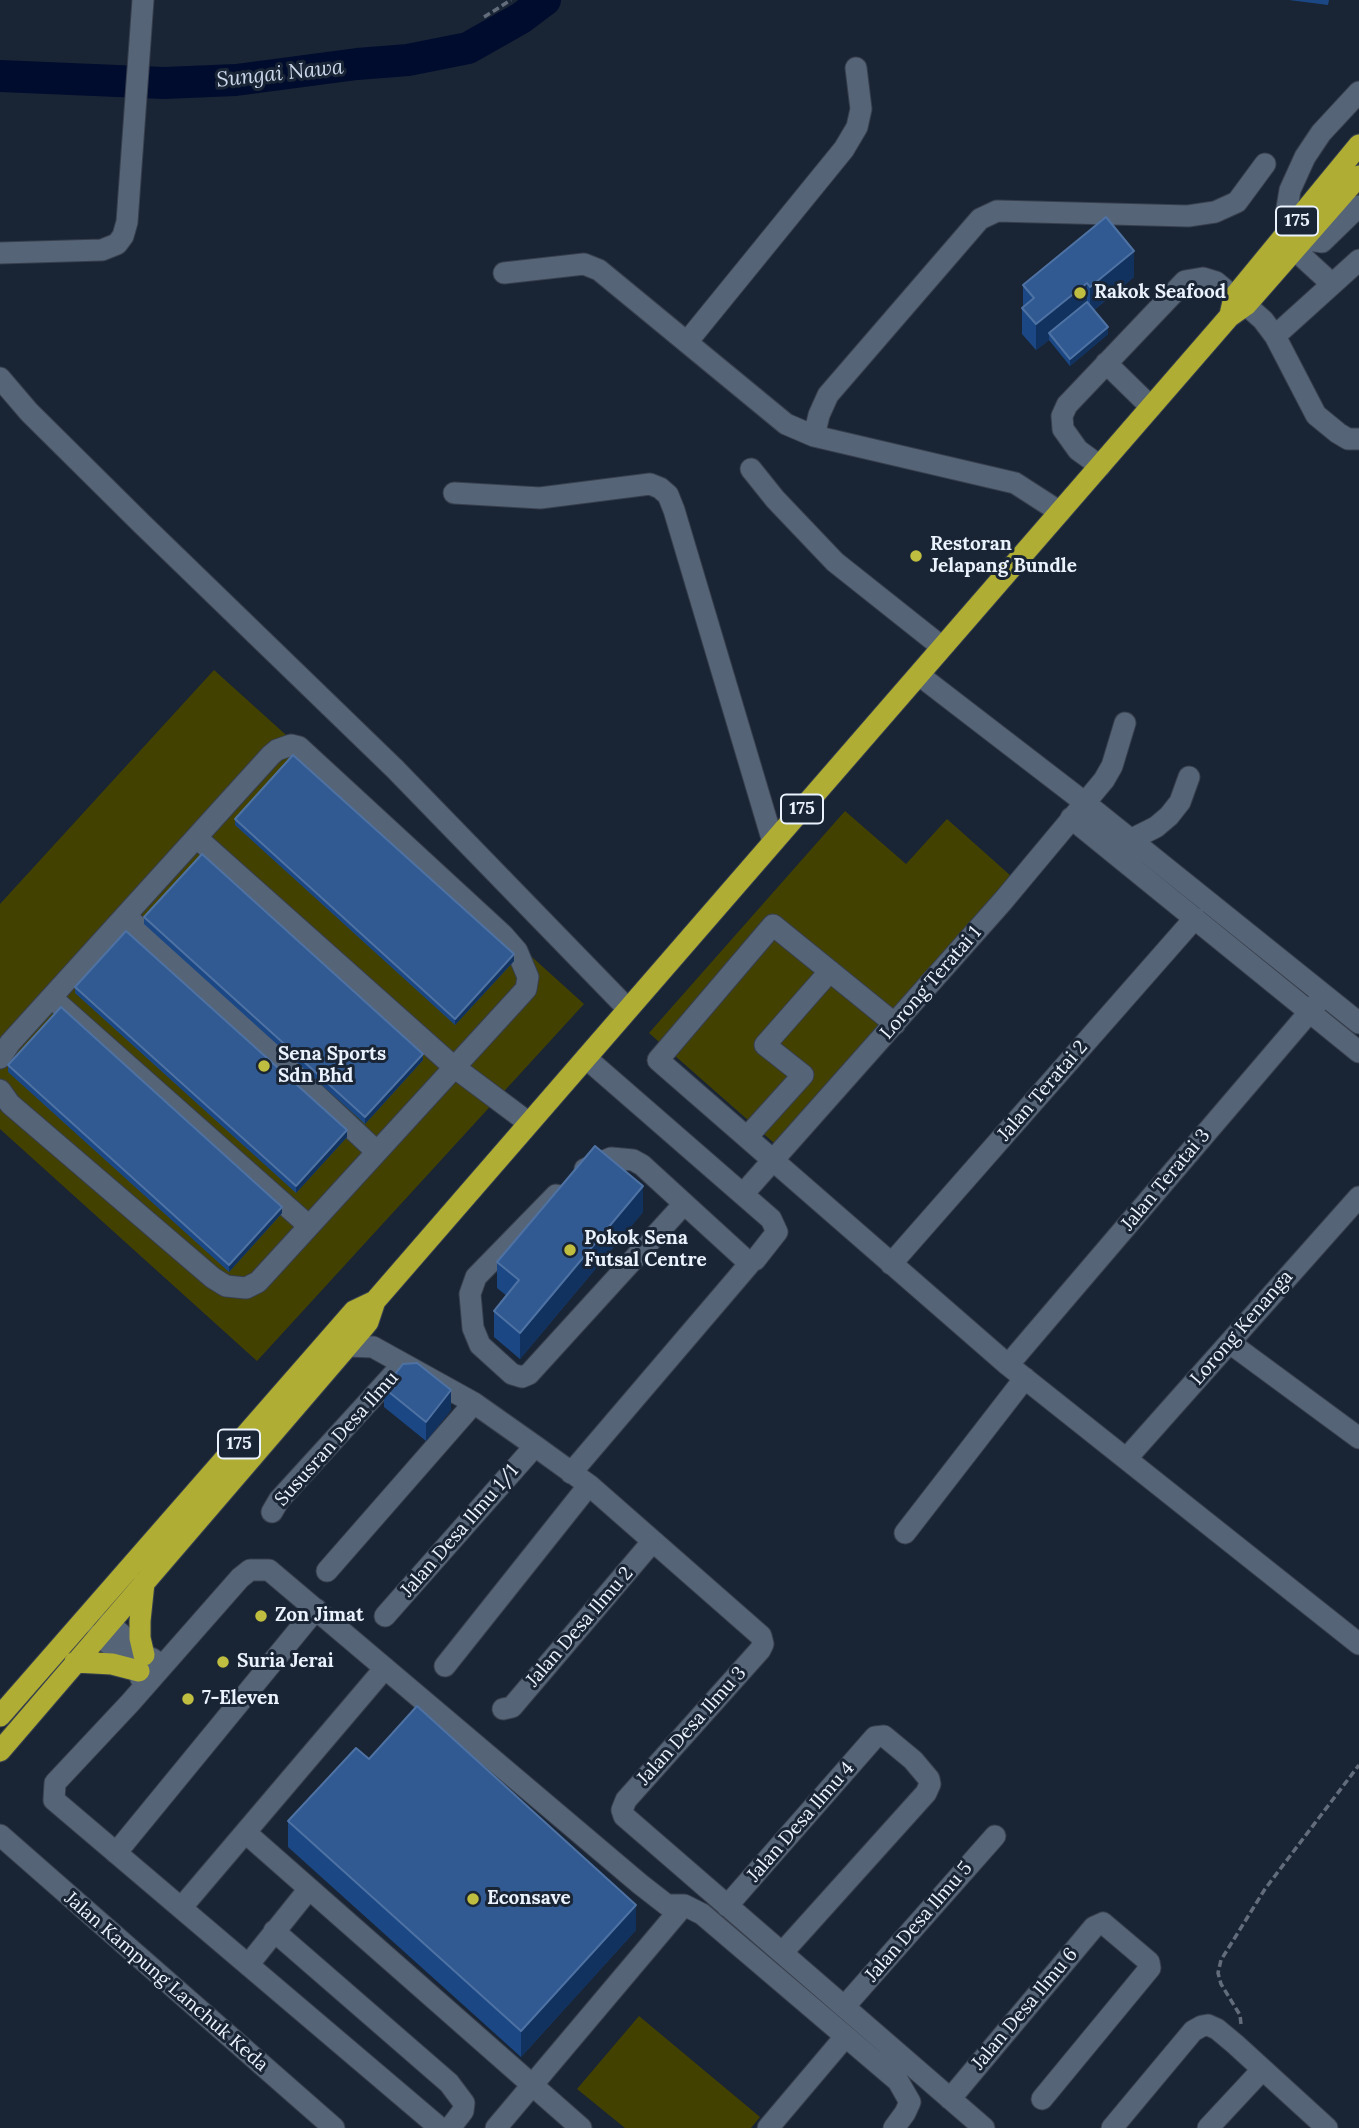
<!DOCTYPE html>
<style>
body{margin:0}
canvas{display:block;background:#192434}
</style>
<canvas width="1359" height="2128"></canvas>
<script>
const ctx = document.querySelector('canvas').getContext('2d');
ctx.lineJoin = 'round';
function paint(path, color) {
  ctx.fillStyle = color;
  ctx.fill(path, 'evenodd');
}
function shape(rows) {
  const path = new Path2D();
  for (const r of rows) {
    path.moveTo(r[0], r[1]);
    for (let i = 2; i < r.length; i += 2) path.lineTo(r[i], r[i + 1]);
  }
  return path;
}
function stroke(path, color, width, dash) {
  ctx.strokeStyle = color;
  ctx.lineWidth = width;
  ctx.lineCap = dash ? 'butt' : 'round';
  ctx.setLineDash(dash || []);
  ctx.stroke(path);
}
function label(font, color, halo, rows, align = 'center') {
  ctx.font = font + ' Lora,serif';
  ctx.lineWidth = 6;
  ctx.setLineDash([]);
  ctx.textBaseline = 'middle';
  ctx.strokeStyle = halo;
  ctx.fillStyle = color;
  for (const [text, x, y, turn = 0] of rows) {
    ctx.save();
    ctx.translate(x, y);
    ctx.rotate((+turn || 0) * Math.PI / 180);
    ctx.textAlign = isNaN(turn) ? turn : align;
    if (halo) ctx.strokeText(text, 0, 0);
    ctx.fillText(text, 0, 0);
    ctx.restore();
  }
}
paint(shape([
 [214,670,584,1004,257,1361,0,1129,0,904],
 [845,811,906,864,947,819,1011,876,774,1143,649,1033],
 [639,2016,760,2117,751,2128,625,2128,577,2089]
]), '#434100');
stroke(shape([
 [0,76,164,83,236,80,357,64,408,60,468,48,521,18,545,0]
]), '#000c2e', 32);
const minor = shape([
 [1292,227,1287,208,1290,190,1305,157,1321,133,1359,92],
 [1306,238,1309,240,1322,242,1359,206],
 [1295,250,1332,284],
 [0,253,102,250,117,244,123,236,127,222,143,0],
 [504,273,584,264,599,270,786,424,814,436,1015,483,1060,512],
 [1246,305,1263,320,1275,336,1316,415,1338,433,1348,439,1359,439],
 [1275,336,1359,260],
 [687,342,844,149,857,127,861,109,856,68],
 [1106,363,1151,407],
 [0,378,29,412,142,524,395,769,628,1009],
 [814,436,819,415,828,395,980,219,997,211,1188,216,1215,212,1237,202,1265,164],
 [1100,466,1078,450,1063,429,1062,416,1067,405,1185,281,1203,278,1216,282,1234,297],
 [751,469,775,499,835,562,942,647],
 [454,493,540,498,650,484,660,488,668,495,674,510,773,842],
 [919,675,1084,802,1359,1023],
 [1071,818,1359,1052],
 [197,838,454,1067,529,1123],
 [1130,840,1156,827,1169,816,1180,802,1189,777],
 [126,916,376,1151],
 [52,998,309,1226],
 [895,1024,773,925,658,1060,1008,1365,1359,1644],
 [0,1058,10,1043,271,755,277,750,291,745,299,747,503,935,517,951,528,977,526,989,517,999,258,1282,246,1288,226,1286,213,1278,10,1104,0,1090],
 [747,1137,803,1075,765,1045,830,971],
 [585,1169,611,1158,633,1160,642,1165,747,1261,755,1260,777,1232,771,1219,586,1058],
 [743,1194,1003,901,1104,780,1112,766,1125,723],
 [556,1195,476,1277,470,1294,473,1328,480,1345,512,1374,522,1377,529,1374,684,1204],
 [891,1264,1195,918],
 [1230,1343,1359,1438],
 [347,1346,373,1347,474,1403,535,1446,589,1485,761,1636,763,1644,760,1650,626,1800,622,1810,624,1816,984,2128],
 [1008,1365,1324,995],
 [1126,1459,1359,1197],
 [571,1473,752,1261],
 [272,1512,279,1500,402,1365],
 [905,1533,1025,1378],
 [327,1571,474,1403],
 [385,1616,535,1446],
 [109,1623,144,1655,153,1659],
 [98,1635,134,1664,139,1671,141,1679],
 [445,1666,589,1485],
 [503,1709,512,1707,653,1541],
 [246,1833,581,2128],
 [0,1835,334,2128],
 [116,1853,316,1609],
 [727,1906,875,1737,884,1736,913,1760,929,1779,930,1784,926,1793,782,1953],
 [181,1908,385,1668],
 [274,1931,449,2083,464,2103,463,2111,450,2128],
 [248,1965,309,1889],
 [844,2007,995,1836],
 [950,2099,1094,1927,1103,1923,1149,1962,1150,1968,1042,2099],
 [440,2128,54,1800,55,1783,130,1703,240,1578,250,1570,269,1570,640,1884,667,1905,684,1905,702,1914,898,2081,910,2102,905,2113,894,2128],
 [496,2128,684,1905],
 [768,2128,845,2037],
 [1112,2128,1193,2031,1202,2026,1208,2025,1217,2029,1235,2044,1327,2128],
 [1208,2128,1262,2070]
]);
const highway = shape([
 [1230,315,1234,297,1359,145],
 [144,1583,140,1621,140,1638,144,1655],
 [75,1662,112,1664,139,1671],
 [0,1716,354,1311,375,1301],
 [0,1751,364,1327,368,1322,375,1301,1229,317,1246,305,1359,176]
]);
stroke(minor, '#373f4d', 23);
stroke(highway, '#373f4d', 23);
stroke(shape([
 [484,17,511,0],
 [1241,2024,1240,2015,1221,1984,1218,1973,1221,1960,1265,1889,1359,1765]
]), '#626c7b', 3.5, [7, 3.5]);
stroke(minor, '#566477', 21);
stroke(highway, '#afad33', 21);
paint(shape([
 [1289,0,1329,0,1328,5],
 [1134,277,1094,310,1108,334,1070,366,1049,340,1036,350,1022,334,1022,308,1023,306,1023,285],
 [235,819,514,961,455,1025,235,825],
 [144,917,423,1060,365,1124,144,924],
 [75,987,347,1137,296,1193,75,993],
 [8,1065,282,1213,229,1272,8,1072],
 [643,1212,520,1359,494,1337,494,1311,507,1296,497,1288,497,1262],
 [384,1388,451,1410,426,1441,384,1407],
 [369,1759,636,1930,521,2057,288,1847,288,1821]
]), '#1b4885');
paint(shape([
 [1134,251,1134,277,1090,313,1090,287],
 [1087,283,1087,309,1049,333,1049,340,1036,350,1036,324],
 [1108,327,1108,334,1070,366,1070,359],
 [514,954,514,961,455,1025,455,1019],
 [423,1054,423,1060,365,1124,365,1117],
 [347,1130,347,1137,296,1193,296,1186],
 [643,1186,643,1212,520,1359,520,1333],
 [282,1207,282,1213,229,1272,229,1265],
 [451,1390,451,1410,426,1441,426,1422],
 [636,1905,636,1930,521,2057,521,2031]
]), '#11325f');
const building = shape([
 [1106,217,1134,251,1090,287,1087,283,1036,324,1022,308,1034,298,1023,285,1106,217],
 [1087,302,1108,327,1070,359,1049,333,1087,302],
 [293,755,514,954,455,1019,235,819,293,755],
 [202,854,423,1054,365,1117,144,917,202,854],
 [126,931,347,1130,296,1186,75,987,126,931],
 [61,1007,282,1207,229,1265,8,1065,61,1007],
 [595,1146,643,1186,520,1333,494,1311,519,1280,497,1262,595,1146],
 [417,1363,451,1390,426,1422,384,1388,403,1364,417,1363],
 [417,1706,636,1905,521,2031,288,1821,356,1748,369,1759,417,1706]
]);
paint(building, '#315a92');
stroke(building, '#4e72a3', 2);
for (const [x, y, r, color] of [
 [1080,293,7,"#c0be40"],
 [916,556,7,"#c0be40"],
 [264,1066,7,"#c0be40"],
 [570,1250,7,"#c0be40"],
 [261,1616,7,"#c0be40"],
 [223,1662,7,"#c0be40"],
 [188,1699,7,"#c0be40"],
 [473,1899,7,"#c0be40"]
]) {
  const dot = new Path2D();
  dot.arc(x, y, r, 0, 2 * Math.PI);
  ctx.fillStyle = color;
  ctx.fill(dot);
  stroke(dot, '#192434', 2.5);
}
for (const [x, y, w] of [
 [1297,221,42],
 [802,809,42],
 [239,1444,42]
]) {
  const box = new Path2D();
  box.roundRect(x - w / 2, y - 14.5, w, 29, 5);
  ctx.fillStyle = '#192434';
  ctx.fill(box);
  stroke(box, '#eaf2fd', 2);
}
label('bold 18px', '#eaf2fd', null, [
 ["175",1297,221],
 ["175",802,809],
 ["175",239,1444]
]);
label('bold 19px', '#eaf2fd', '#192434', [
 ["Rakok Seafood",1094,293],
 ["Restoran",930,545],
 ["Jelapang Bundle",930,567],
 ["Sena Sports",278,1055],
 ["Sdn Bhd",278,1077],
 ["Pokok Sena",584,1239],
 ["Futsal Centre",584,1261],
 ["Zon Jimat",275,1616],
 ["Suria Jerai",237,1662],
 ["7-Eleven",202,1699],
 ["Econsave",487,1899]
], 'left');
label('19px', '#eaf2fd', '#192434', [
 ["Lorong Teratai 1",931,983,-49],
 ["Jalan Teratai 2",1043,1091,-49],
 ["Jalan Teratai 3",1166,1180,-50],
 ["Lorong Kenanga",1242,1328,-49],
 ["Sususran Desa Ilmu",337,1439,-48],
 ["Jalan Desa Ilmu 1/1",460,1531,-49],
 ["Jalan Desa Ilmu 2",580,1627,-49],
 ["Jalan Desa Ilmu 3",692,1726,-48],
 ["Jalan Desa Ilmu 4",801,1822,-49],
 ["Jalan Desa Ilmu 5",919,1922,-49],
 ["Jalan Kampung Lanchuk Keda",166,1982,41],
 ["Jalan Desa Ilmu 6",1025,2009,-50]
]);
label('italic 21px', '#cbd8ec', '#192434', [
 ["Sungai Nawa",280,74,-6]
]);
</script>
